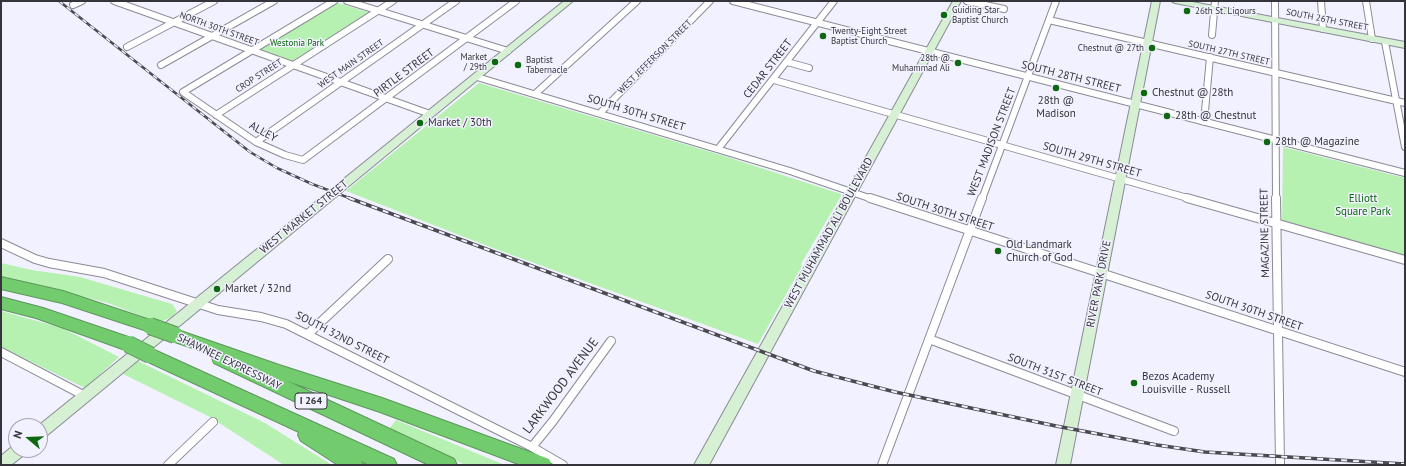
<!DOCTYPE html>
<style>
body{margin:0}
#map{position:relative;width:1406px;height:466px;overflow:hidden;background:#f2f1ff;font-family:"PT Sans",sans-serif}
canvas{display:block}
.frame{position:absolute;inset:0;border:2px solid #35343a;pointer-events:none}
.north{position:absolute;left:8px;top:418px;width:40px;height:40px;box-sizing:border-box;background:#f2f1ff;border:1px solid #a6a5b0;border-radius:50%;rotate:289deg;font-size:11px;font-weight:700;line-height:16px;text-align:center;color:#35343a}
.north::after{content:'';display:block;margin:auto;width:14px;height:18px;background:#0e6810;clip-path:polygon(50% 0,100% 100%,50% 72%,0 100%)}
</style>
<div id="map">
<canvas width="1406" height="466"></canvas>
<div class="frame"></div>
<div class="north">N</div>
</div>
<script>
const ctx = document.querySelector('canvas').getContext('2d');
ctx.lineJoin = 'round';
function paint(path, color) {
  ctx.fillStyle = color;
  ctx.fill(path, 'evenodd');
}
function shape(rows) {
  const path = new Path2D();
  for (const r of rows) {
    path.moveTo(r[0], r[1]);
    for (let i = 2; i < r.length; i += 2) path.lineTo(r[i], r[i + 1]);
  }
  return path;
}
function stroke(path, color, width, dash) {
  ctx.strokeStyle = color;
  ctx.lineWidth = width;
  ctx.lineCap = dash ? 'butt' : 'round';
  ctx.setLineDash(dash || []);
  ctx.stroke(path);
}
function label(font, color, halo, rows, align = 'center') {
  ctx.font = font + ' "PT Sans",sans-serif';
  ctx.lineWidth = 3;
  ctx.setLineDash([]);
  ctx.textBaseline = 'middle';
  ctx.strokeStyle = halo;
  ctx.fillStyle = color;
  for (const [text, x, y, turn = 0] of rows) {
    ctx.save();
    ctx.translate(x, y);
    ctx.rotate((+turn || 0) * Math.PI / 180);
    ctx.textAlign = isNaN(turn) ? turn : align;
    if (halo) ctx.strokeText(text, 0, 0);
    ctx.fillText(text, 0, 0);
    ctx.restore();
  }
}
paint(shape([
 [335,2,371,13,295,62,259,49],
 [479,83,724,156,841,194,841,196,801,264,802,266,758,344,490,247,346,191],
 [1283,147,1405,178,1405,257,1284,223,1282,221],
 [1,263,32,270,80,277,172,304,177,311,172,317,160,322,149,319,108,303,1,277],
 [1,311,62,328,119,357,85,388,1,347],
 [138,361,265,423,332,465,284,465,210,417,123,374],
 [396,420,505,465,465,465,389,429]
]), '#b6f1b1');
const streetFar1 = shape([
 [114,1,430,114],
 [334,1,183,92,256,142,285,155,303,160,516,1],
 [347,1,508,51],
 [733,1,1405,173],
 [967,1,1004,9],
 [1275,1,1276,199],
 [1321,1,1323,29],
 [1366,1,1372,39],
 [73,5,82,1],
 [1049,20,1405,103],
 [1212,35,1215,1],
 [1385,42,1405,147],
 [127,47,214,1],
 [787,62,809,68],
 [161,65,274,1],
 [477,77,790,171,872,199],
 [774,80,1191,199],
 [535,94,637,1],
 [600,113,710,1],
 [216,115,393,1],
 [1204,122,1210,57],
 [256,142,456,1],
 [718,149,834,1],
 [982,199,1056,1]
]);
const street = shape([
 [870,198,1405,372],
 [1187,198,1405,260],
 [1276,198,1280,465],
 [1,243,35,259,49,263,104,273,218,310,261,317,286,324,532,447,563,465],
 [308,334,388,259],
 [929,339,1174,431],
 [1,352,85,396],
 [532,447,553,421,611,341],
 [168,465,213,422],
 [882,465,982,198]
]);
const secondary = shape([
 [564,1,573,1,45,437,40,439,40,426,38,426,564,1],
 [953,1,961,1,709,465,694,465,953,1],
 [1152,1,1160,1,1070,465,1056,465,1152,1],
 [1171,1,1187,1,1405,42,1405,48,1175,3,1171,1],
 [14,445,16,445,16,450,26,450,24,455,11,465,1,465,1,456,14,445]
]);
const highway = shape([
 [1,277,63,291,156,322,158,326,156,330,150,332,62,303,1,289,1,277],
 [1,297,43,308,134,339,136,344,134,349,128,351,36,318,1,309,1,297],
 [175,329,279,365,382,398,549,459,552,465,521,465,380,412,287,381,454,459,457,465,429,465,214,363,212,358,213,355,169,340,167,335,169,330,175,329],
 [150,348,394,459,397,465,369,465,361,461,363,465,338,465,301,441,298,435,299,432,144,360,142,355,144,350,150,348]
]);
stroke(streetFar1, '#8b8b97', 8);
stroke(street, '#8b8b97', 10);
stroke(secondary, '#8b8b97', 2);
stroke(highway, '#5d975b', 2);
stroke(streetFar1, '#fff', 6);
stroke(street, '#fff', 8);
paint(secondary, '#d5f0d3');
paint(highway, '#72cc6d');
const railFar1 = shape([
 [59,1,250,152,277,168,312,184,352,199]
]);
const rail = shape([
 [349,198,814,371,895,392,1056,426,1157,445,1205,452,1405,464]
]);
stroke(railFar1, '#4b4a51', 2.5);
stroke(rail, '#4b4a51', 3.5);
stroke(railFar1, '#f2f1ff', 1.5, [5]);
stroke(rail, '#f2f1ff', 2, [6]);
const highwayBridge = shape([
 [150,326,175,335],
 [128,344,150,355]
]);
stroke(highwayBridge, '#5d975b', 18, []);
stroke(highwayBridge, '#72cc6d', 16);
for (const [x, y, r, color] of [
 [1187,11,4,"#0e6810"],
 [944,15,4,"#0e6810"],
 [823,36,4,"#0e6810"],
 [1152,48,4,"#0e6810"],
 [495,62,4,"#0e6810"],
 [958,63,4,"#0e6810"],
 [518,65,4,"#0e6810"],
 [1056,88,4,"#0e6810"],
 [1144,93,4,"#0e6810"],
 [1167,116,4,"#0e6810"],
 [420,123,4,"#0e6810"],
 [1267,142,4,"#0e6810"],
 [998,251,4,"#0e6810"],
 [217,289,4,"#0e6810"],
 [1134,383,4,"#0e6810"]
]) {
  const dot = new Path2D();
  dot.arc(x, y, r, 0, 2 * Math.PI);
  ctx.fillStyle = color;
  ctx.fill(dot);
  stroke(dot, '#f2f1ff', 1.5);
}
label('9px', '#35343a', '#f2f1ff', [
 ["Guiding Star",952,10],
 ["Baptist Church",952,20],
 ["26th St. Liqours",1195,11],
 ["Twenty-Eight Street",831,31],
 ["Baptist Church",831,41],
 ["Chestnut @ 27th",1144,48,"right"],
 ["Market",487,57,"right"],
 ["/ 29th",487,67,"right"],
 ["28th @",950,58,"right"],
 ["Muhammad Ali",950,68,"right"],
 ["Baptist",526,60],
 ["Tabernacle",526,70]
], 'left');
label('9px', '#35343a', '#f2f1ff', [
 ["SOUTH 26TH STREET",1327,20,11],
 ["NORTH 30TH STREET",219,29,20],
 ["SOUTH 27TH STREET",1229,53,13],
 ["WEST JEFFERSON STREET",655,57,-45],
 ["WEST MAIN STREET",351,64,-35],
 ["CROP STREET",259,76,-33]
]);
label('9px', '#0a670d', '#f2f1ff', [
 ["Westonia Park",297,43]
]);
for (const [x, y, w] of [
 [311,401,32]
]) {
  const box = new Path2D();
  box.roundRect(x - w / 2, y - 8, w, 16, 3);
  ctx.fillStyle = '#f2f1ff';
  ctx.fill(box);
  stroke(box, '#35343a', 1);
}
label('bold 10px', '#35343a', null, [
 ["I 264",311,401]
]);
label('11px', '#35343a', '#f2f1ff', [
 ["CEDAR STREET",768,69,-52],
 ["PIRTLE STREET",404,73,-37],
 ["SOUTH 28TH STREET",1071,77,14],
 ["SOUTH 30TH STREET",636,113,17],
 ["ALLEY",263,132,29],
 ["WEST MADISON STREET",992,142,-69],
 ["SOUTH 29TH STREET",1092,160,16],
 ["SOUTH 30TH STREET",945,212,18],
 ["WEST MARKET STREET",304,217,-39],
 ["WEST MUHAMMAD ALI BOULEVARD",829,233,-61],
 ["MAGAZINE STREET",1265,233,-91],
 ["RIVER PARK DRIVE",1099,284,-79],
 ["SOUTH 30TH STREET",1254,311,19],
 ["SOUTH 32ND STREET",342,338,27],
 ["SHAWNEE EXPRESSWAY",229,362,26],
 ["SOUTH 31ST STREET",1055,375,21]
]);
label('11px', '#35343a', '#f2f1ff', [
 ["Chestnut @ 28th",1152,93],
 ["28th @",1056,101,"center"],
 ["Madison",1056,114,"center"],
 ["28th @ Chestnut",1175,116],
 ["Market / 30th",428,123],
 ["28th @ Magazine",1275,142],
 ["Old Landmark",1006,245],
 ["Church of God",1006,258],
 ["Market / 32nd",225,289],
 ["Bezos Academy",1142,377],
 ["Louisville - Russell",1142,390]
], 'left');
label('11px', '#0a670d', '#f2f1ff', [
 ["Elliott",1363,199],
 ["Square Park",1363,212]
]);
label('13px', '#35343a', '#f2f1ff', [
 ["LARKWOOD AVENUE",561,386,-53]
]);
</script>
